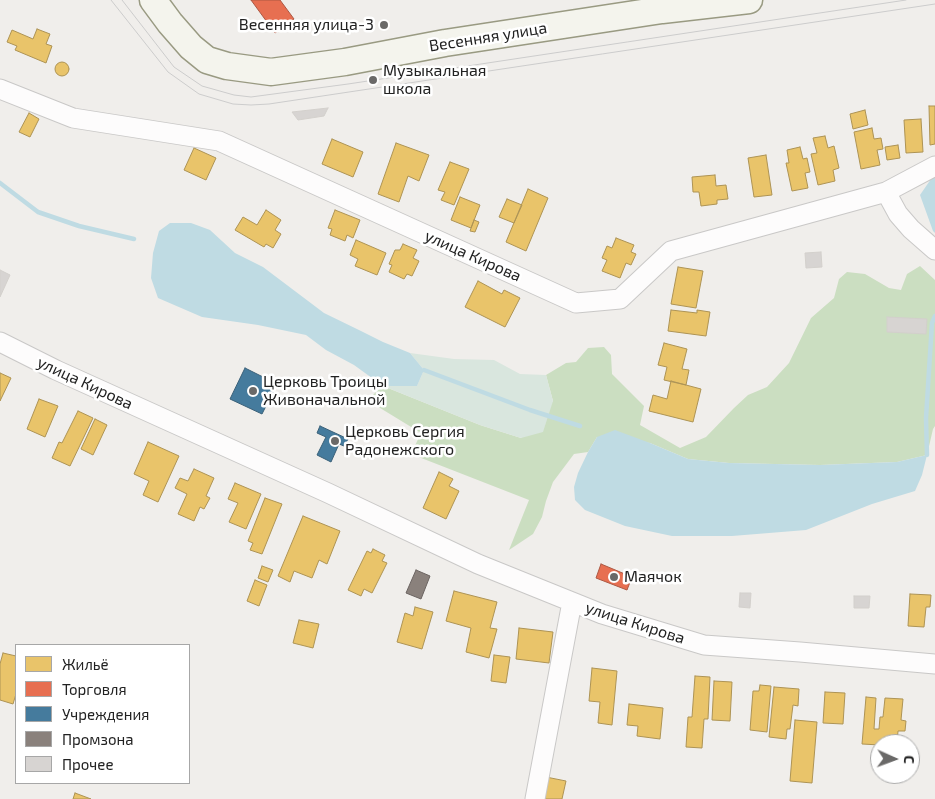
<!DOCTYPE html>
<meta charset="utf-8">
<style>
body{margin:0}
#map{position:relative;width:935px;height:799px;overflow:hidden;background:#f0eeeb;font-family:"Exo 2",sans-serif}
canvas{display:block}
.legend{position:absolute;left:15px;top:644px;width:175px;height:140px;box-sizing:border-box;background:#fff;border:1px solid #a7a7a7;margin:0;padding:6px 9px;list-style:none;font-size:15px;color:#222}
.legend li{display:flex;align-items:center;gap:10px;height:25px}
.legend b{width:25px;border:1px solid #a7a7a7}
.north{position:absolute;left:870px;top:734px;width:50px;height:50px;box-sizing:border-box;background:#fff;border:1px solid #a7a7a7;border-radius:50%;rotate:92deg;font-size:14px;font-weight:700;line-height:20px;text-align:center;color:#222}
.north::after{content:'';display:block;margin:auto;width:18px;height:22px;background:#6a6968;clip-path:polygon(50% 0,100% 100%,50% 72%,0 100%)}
</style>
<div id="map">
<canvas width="935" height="799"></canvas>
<ul class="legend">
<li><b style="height:14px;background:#e9c46a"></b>Жильё</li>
<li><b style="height:14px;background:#e76f51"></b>Торговля</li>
<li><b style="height:14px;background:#457b9d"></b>Учреждения</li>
<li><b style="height:14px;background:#8a817c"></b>Промзона</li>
<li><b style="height:14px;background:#d7d4d2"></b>Прочее</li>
</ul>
<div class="north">С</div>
</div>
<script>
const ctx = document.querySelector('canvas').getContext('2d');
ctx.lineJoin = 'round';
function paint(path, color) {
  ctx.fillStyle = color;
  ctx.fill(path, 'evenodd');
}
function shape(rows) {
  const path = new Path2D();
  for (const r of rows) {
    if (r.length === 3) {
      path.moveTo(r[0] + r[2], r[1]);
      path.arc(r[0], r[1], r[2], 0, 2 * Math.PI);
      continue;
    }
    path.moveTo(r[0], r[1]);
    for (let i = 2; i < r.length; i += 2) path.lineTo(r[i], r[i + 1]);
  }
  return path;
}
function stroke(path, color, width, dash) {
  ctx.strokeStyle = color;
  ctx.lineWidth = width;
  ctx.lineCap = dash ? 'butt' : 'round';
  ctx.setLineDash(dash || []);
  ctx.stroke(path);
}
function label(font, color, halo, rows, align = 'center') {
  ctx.font = font + ' "Exo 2",sans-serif';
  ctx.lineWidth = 5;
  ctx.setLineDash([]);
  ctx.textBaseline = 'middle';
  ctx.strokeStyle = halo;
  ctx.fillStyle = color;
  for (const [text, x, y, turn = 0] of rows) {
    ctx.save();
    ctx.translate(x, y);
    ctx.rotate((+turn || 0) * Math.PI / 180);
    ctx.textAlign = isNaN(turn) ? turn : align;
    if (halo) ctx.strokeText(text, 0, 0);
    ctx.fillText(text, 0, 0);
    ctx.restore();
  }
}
paint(shape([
 [920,266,935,280,935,426,933,429,927,455,897,462,820,465,729,463,688,459,650,443,597,437,588,452,574,454,553,482,546,501,542,517,533,534,509,550,529,500,411,454,421,433,367,400,383,386,480,425,521,438,553,401,546,375,566,363,576,362,588,348,604,347,611,355,612,374,644,406,640,425,680,448,706,437,734,408,748,395,767,387,789,363,811,318,834,298,839,279,847,272,865,274,889,288,901,290,907,274]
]), '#cbdec1');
paint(shape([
 [410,353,454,359,494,360,520,374,546,375,553,401,543,432,521,438,480,425,383,386,417,386,424,370]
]), '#d9e6de');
paint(shape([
 [935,177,935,233,933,231,920,195,931,179],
 [170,223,191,223,210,230,235,253,263,267,324,313,361,331,383,342,410,353,424,370,417,386,383,386,354,365,326,350,306,335,258,325,202,317,158,298,151,278,153,253,159,231],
 [615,430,650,443,688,459,729,463,820,465,897,462,927,455,922,475,915,491,872,504,806,530,732,536,672,536,625,526,585,510,575,500,574,487,578,473,588,452,597,437]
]), '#bfdbe3');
const homes = shape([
 [37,29,50,34,46,44,52,46,46,63,15,50,17,46,7,42,12,30,33,39,37,29],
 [62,69,7],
 [929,106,935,106,935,144,930,145,929,106],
 [865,110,868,125,853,129,850,114,865,110],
 [29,113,39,119,30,137,19,132,29,113],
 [921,119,923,152,906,153,904,120,921,119],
 [872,128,874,139,881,138,883,149,877,150,880,165,861,169,854,132,872,128],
 [825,136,828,148,834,146,839,168,833,170,835,181,818,185,811,154,817,153,813,138,825,136],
 [332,139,363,152,353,177,322,164,332,139],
 [396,143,429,155,419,181,408,176,399,202,378,194,396,143],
 [898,145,900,158,887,160,885,147,898,145],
 [800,147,803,159,807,158,810,172,805,173,808,188,792,191,786,163,789,163,787,150,800,147],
 [194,148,216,158,206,180,184,170,194,148],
 [766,155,772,195,754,197,748,158,766,155],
 [450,162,469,169,454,205,441,200,445,192,438,190,450,162],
 [715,175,716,186,726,185,728,199,717,200,717,204,701,206,699,192,693,192,692,177,715,175],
 [528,189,548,198,526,251,506,242,528,189],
 [460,197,480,205,471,228,451,220,460,197],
 [507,199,522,205,514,223,499,217,507,199],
 [266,210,281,220,275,230,281,234,273,248,266,244,264,247,235,230,243,217,257,225,266,210],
 [335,210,360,220,353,238,347,235,345,241,330,235,332,229,328,228,335,210],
 [474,220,479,222,475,232,470,231,474,220],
 [616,238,634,245,631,252,636,254,631,265,626,263,620,278,602,271,607,260,602,258,607,246,612,248,616,238],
 [356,240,386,253,377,275,355,266,358,259,350,255,356,240],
 [403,244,417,250,413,258,419,261,412,276,407,274,404,279,389,272,392,265,389,264,395,250,400,250,403,244],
 [678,267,703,271,696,308,671,304,678,267],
 [478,281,502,294,504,290,520,298,505,327,465,307,478,281],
 [671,310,697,313,697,310,710,312,706,336,668,331,671,310],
 [664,343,687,349,682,369,689,370,686,385,664,380,667,367,658,365,664,343],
 [0,373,11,378,0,401,0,373],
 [671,381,701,389,693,422,649,411,653,395,667,399,671,381],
 [39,399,58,406,45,437,27,429,39,399],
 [78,411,93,418,70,466,52,458,59,442,62,443,78,411],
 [95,419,107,425,93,455,81,449,95,419],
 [148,442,179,456,158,502,143,495,149,481,134,474,148,442],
 [194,469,214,478,206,496,210,498,204,509,200,507,194,521,178,514,187,494,175,488,180,478,188,481,194,469],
 [439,472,453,479,449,486,459,491,446,519,423,508,439,472],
 [235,483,261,494,246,529,229,522,238,503,228,499,235,483],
 [265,498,282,504,262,554,250,550,253,543,248,541,265,498],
 [303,516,340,531,327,564,319,560,312,578,294,571,290,582,278,576,303,516],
 [373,549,385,555,382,561,387,563,372,593,364,589,361,596,348,590,367,551,371,553,373,549],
 [262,566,273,570,268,582,258,578,262,566],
 [255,580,267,585,259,606,247,601,255,580],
 [454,591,497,602,490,628,497,629,489,658,466,652,471,628,446,621,454,591],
 [910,594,931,595,930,607,926,607,924,627,908,626,910,594],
 [415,607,433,612,422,649,397,642,405,613,413,616,415,607],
 [299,620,319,624,313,648,293,643,299,620],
 [519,628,553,632,549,663,516,659,519,628],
 [3,653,16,656,16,694,13,704,0,700,0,664,3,653],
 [494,655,510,657,506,683,491,681,494,655],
 [592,668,617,671,612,725,598,723,600,702,589,701,592,668],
 [695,676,710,677,708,719,704,719,702,748,686,747,688,717,692,717,695,676],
 [714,681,732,682,730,721,712,720,714,681],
 [760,685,771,686,767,732,750,730,753,691,759,691,760,685],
 [774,687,799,689,798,706,793,705,790,729,787,729,786,739,769,737,774,687],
 [825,692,845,693,843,724,823,723,825,692],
 [866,697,876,698,874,729,879,729,880,717,883,717,885,698,903,699,901,720,906,721,905,731,898,731,897,744,880,744,880,745,862,744,866,697],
 [629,704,663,708,660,739,637,736,638,726,627,725,629,704],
 [795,720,817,722,812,783,790,781,795,720],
 [546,777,566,781,562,799,542,799,546,777],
 [75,793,91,799,73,799,75,793]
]);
paint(homes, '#e9c46a');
stroke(homes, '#ad9354', 1);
const shops = shape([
 [251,0,280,0,294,19,275,33,251,0],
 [601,564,632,577,627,590,596,578,601,564]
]);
paint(shops, '#e76f51');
stroke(shops, '#ac5843', 1);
const public = shape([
 [245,368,277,384,262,414,230,399,245,368],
 [320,426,348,439,344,446,339,444,331,462,317,455,326,437,317,433,320,426]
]);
paint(public, '#457b9d');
stroke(public, '#3a6078', 1);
const industry = shape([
 [416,570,430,576,421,599,406,593,416,570]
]);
paint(industry, '#8a817c');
stroke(industry, '#6b6461', 1);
stroke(shape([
 [0,183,38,212,79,226,134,239],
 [424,370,530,410,580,426],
 [927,455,926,418,932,323,935,316]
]), '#bfdbe3', 4.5);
const building = shape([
 [328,108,324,116,298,120,292,112,328,108],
 [821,252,822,267,806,268,805,253,821,252],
 [0,270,10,275,0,297,0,270],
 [887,317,927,319,926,334,887,332,887,317],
 [740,593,751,593,750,608,739,607,740,593],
 [854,596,870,596,869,608,854,608,854,596]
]);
paint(building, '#d7d4d2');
stroke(building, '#d3d0cc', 1);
const street = shape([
 [0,89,73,118,219,141,576,303,620,299,671,251,886,192,935,166],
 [886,192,898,214,911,229,935,250],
 [0,342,56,370,328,493,478,564,602,614,704,645,800,652,935,664],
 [535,799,572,602]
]);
const secondary = shape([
 [153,0,170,23,191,47,207,60,227,66,271,72,345,62,445,43,662,10,749,0]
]);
stroke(street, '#c9c8c7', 21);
stroke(secondary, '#999a82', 29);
stroke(street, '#fdfcfc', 19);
stroke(secondary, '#f4f4ed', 26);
stroke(shape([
 [111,0,168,72,199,94,233,104,251,105,269,104,935,4],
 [122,0,174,67,202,86,234,95,251,97,348,84,906,0]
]), '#ccc', 1);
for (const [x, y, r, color] of [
 [384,25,5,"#6a6968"],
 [373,80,5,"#6a6968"],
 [253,391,5,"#6a6968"],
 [335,441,5,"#6a6968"],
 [614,577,5,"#6a6968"]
]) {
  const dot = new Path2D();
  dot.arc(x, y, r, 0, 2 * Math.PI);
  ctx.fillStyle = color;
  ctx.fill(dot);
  stroke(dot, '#fff', 2);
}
label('16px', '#222', '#fff', [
 ["Весенняя улица-3",374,25,"right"],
 ["Музыкальная",383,71],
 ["школа",383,89],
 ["Церковь Троицы",263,382],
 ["Живоначальной",263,400],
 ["Церковь Сергия",345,432],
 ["Радонежского",345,450],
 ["Маячок",624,577]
], 'left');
label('16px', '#222', '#fff', [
 ["Весенняя улица",488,37,-9],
 ["улица Кирова",473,256,24],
 ["улица Кирова",85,383,25],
 ["улица Кирова",635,623,18]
]);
</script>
